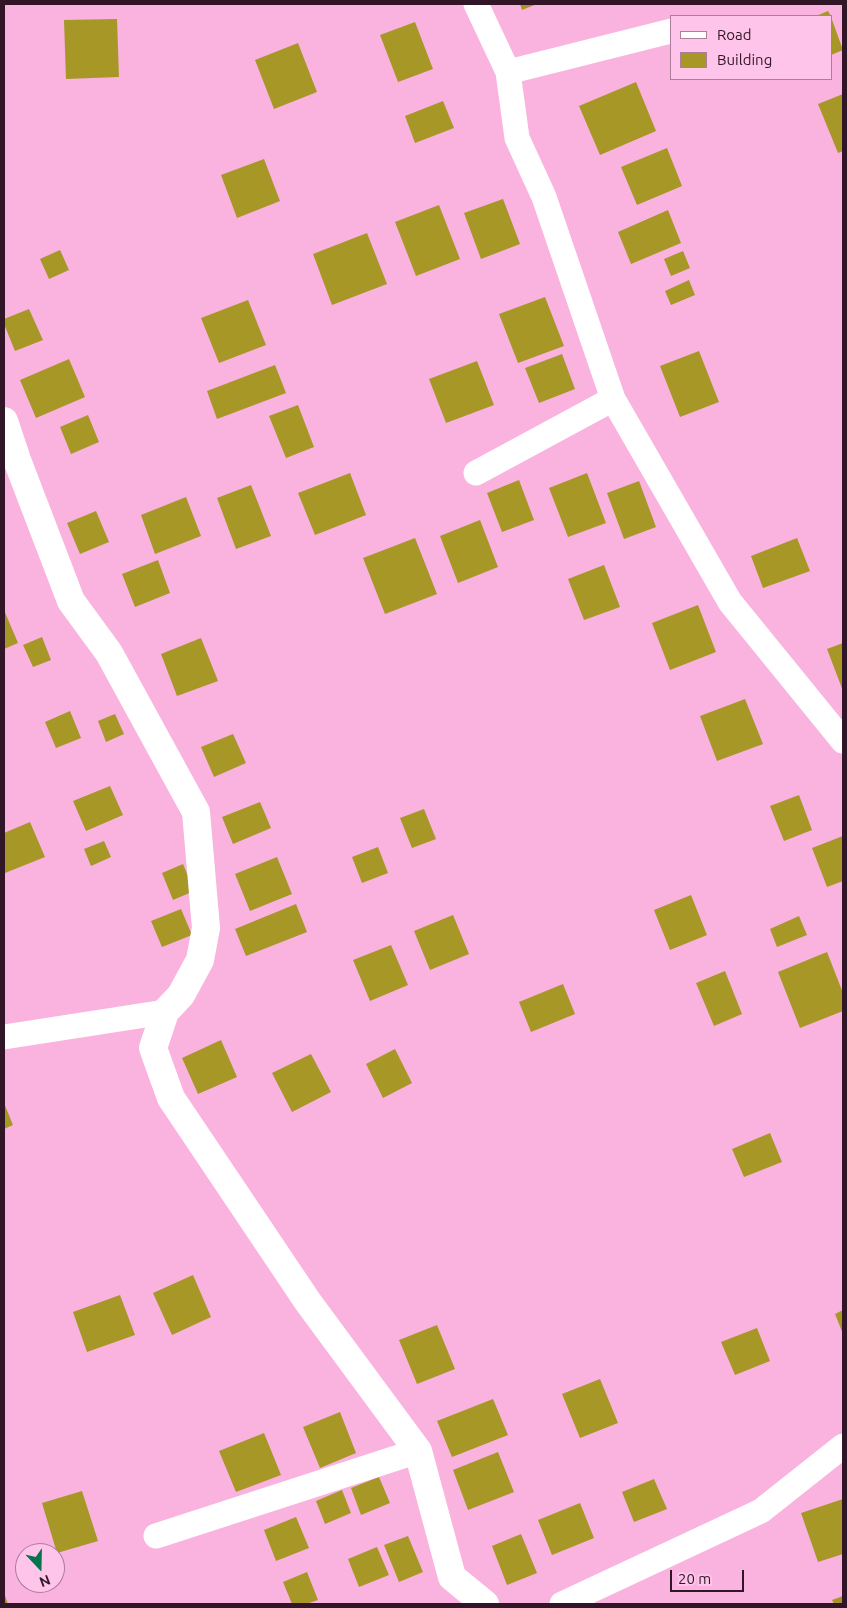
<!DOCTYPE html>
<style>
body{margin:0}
#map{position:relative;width:847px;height:1608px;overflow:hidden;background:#fab2df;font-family:Ubuntu,sans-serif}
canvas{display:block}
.frame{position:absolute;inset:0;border:5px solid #301627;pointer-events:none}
.legend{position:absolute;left:670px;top:15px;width:162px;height:65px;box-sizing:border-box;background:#ffc4e9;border:1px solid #ac7e9b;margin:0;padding:6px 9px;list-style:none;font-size:15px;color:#301627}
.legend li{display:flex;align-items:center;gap:10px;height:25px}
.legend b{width:25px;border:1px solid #ac7e9b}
.north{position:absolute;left:15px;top:1543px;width:50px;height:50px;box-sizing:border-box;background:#ffc4e9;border:1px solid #ac7e9b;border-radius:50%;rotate:159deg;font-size:14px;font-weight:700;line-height:20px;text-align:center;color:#301627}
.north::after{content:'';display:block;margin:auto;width:18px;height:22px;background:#05744d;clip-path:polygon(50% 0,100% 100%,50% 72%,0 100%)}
.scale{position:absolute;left:670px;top:1570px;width:74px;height:22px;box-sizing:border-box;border:2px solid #301627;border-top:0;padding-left:6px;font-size:15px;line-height:18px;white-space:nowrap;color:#301627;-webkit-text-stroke:4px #ffc4e9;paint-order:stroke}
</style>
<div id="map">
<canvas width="847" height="1608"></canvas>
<div class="frame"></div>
<ul class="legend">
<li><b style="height:6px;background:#fff"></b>Road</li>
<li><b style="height:14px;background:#a79727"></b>Building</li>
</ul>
<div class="north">N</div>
<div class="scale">20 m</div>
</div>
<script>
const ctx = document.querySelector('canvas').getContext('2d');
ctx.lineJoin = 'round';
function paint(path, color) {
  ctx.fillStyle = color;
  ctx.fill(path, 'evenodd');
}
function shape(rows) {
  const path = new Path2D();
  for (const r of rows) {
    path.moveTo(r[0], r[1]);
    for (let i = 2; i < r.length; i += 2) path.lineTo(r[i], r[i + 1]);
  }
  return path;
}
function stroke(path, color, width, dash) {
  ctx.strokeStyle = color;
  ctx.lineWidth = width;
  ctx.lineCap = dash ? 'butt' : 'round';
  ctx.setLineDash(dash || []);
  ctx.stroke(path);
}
paint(shape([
 [520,4,537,4,522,10],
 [828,11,831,16,816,16],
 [831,17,843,50,831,55],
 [117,19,119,77,66,79,64,20],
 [415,22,433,69,398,82,380,35],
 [298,43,317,92,274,109,255,60],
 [636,82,656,131,600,155,579,106],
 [843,94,843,151,838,153,818,104],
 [443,101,454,128,415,143,405,116],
 [667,148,682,186,637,205,621,167],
 [264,159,280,201,237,218,221,175],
 [503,199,520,244,481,259,464,213],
 [439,205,460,259,416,276,395,222],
 [668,210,681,243,631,264,618,232],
 [367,233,387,284,332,305,313,254],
 [60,250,69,270,49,279,40,259],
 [683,251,690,268,671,276,664,259],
 [689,280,695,295,671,305,665,291],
 [545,297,564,346,518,363,499,314],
 [248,300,266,345,219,363,201,318],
 [29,309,43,340,15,351,4,324,4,319],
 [699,351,719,402,680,417,660,366],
 [562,354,575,389,539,403,525,368],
 [69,359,85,397,36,418,20,380],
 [477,361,494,405,446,423,429,379],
 [275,365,286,393,217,419,207,391],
 [298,405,314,447,286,458,269,416],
 [88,415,99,442,71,454,60,427],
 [350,473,366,515,315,535,298,493],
 [587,473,606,523,568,537,549,488],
 [519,480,534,520,502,532,487,493],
 [639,481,656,527,624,539,607,493],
 [251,485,271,536,236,549,217,498],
 [186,497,201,536,155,554,141,515],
 [96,511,109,542,80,554,67,523],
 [480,520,498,567,458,583,440,536],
 [415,538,437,594,385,614,363,558],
 [797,538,810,571,763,588,751,556],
 [158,560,170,593,135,607,122,574],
 [604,565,620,607,584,620,568,579],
 [698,605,716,652,670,670,652,623],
 [4,610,18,643,4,649],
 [42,637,51,660,33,667,23,645],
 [201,638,218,681,177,696,161,654],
 [843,643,843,691,827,649],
 [745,699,763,744,717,761,700,716],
 [70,711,81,738,56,748,45,722],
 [115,714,124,734,106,742,98,721],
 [233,734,246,763,214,777,201,747],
 [110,786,123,815,86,831,73,801],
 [799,795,812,830,784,841,770,806],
 [260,802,271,828,233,844,222,817],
 [424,809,436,839,412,848,400,818],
 [30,822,45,857,5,873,4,870,4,833],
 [843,836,843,881,827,887,812,848],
 [104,841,111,857,91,866,84,849],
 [378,847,388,873,362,883,352,857],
 [277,857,292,894,250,911,235,874],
 [183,864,194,891,173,900,162,873],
 [691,895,707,935,670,950,654,910],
 [296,904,307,932,246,956,235,929],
 [181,909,192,935,162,947,151,921],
 [453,915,469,954,430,970,414,931],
 [799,916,807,935,777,947,770,929],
 [391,945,408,985,370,1001,353,960],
 [827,952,843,993,843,1011,800,1028,778,972],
 [725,971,742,1014,714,1026,696,983],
 [563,984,575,1014,531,1032,519,1002],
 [221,1040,237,1077,198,1094,182,1058],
 [395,1049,412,1083,383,1098,366,1064],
 [311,1054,331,1092,292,1112,272,1073],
 [4,1103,13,1125,4,1129],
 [770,1133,782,1162,744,1177,732,1149],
 [193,1275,211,1317,172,1335,153,1293],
 [120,1295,135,1335,87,1352,73,1312],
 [843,1310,843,1334,835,1314],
 [437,1325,455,1369,417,1384,399,1340],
 [757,1328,770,1361,735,1375,721,1342],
 [600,1379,618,1423,580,1438,562,1394],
 [493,1399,508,1435,452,1457,437,1421],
 [340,1412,356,1453,320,1468,303,1427],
 [264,1433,281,1475,236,1492,219,1451],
 [498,1452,514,1492,468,1510,453,1470],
 [379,1477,390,1503,361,1515,351,1488],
 [654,1479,667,1509,634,1522,622,1492],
 [342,1490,351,1513,325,1524,316,1501],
 [82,1491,98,1541,57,1553,42,1503],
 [843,1499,843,1554,818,1562,801,1513],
 [580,1503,594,1538,552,1555,538,1520],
 [296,1517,309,1548,276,1561,264,1530],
 [521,1534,537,1573,507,1585,492,1546],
 [408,1536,423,1572,399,1582,384,1545],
 [377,1547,389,1575,359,1587,348,1559],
 [307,1572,318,1600,306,1604,292,1604,283,1582],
 [4,1593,8,1604,4,1604],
 [843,1596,843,1604,834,1604,832,1600]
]), '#a79727');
stroke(shape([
 [476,4,508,72,517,138,544,197,613,399,730,602,843,741],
 [508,72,671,31],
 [476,473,613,399],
 [4,1037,165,1012],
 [156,1536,418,1451],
 [562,1604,761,1511,843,1446]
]), '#fff', 25);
stroke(shape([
 [4,421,17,460,71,601,109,653,196,812,206,928,200,960,181,995,165,1012,153,1048,171,1098,308,1302,418,1451,452,1577,485,1604]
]), '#fff', 28);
</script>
